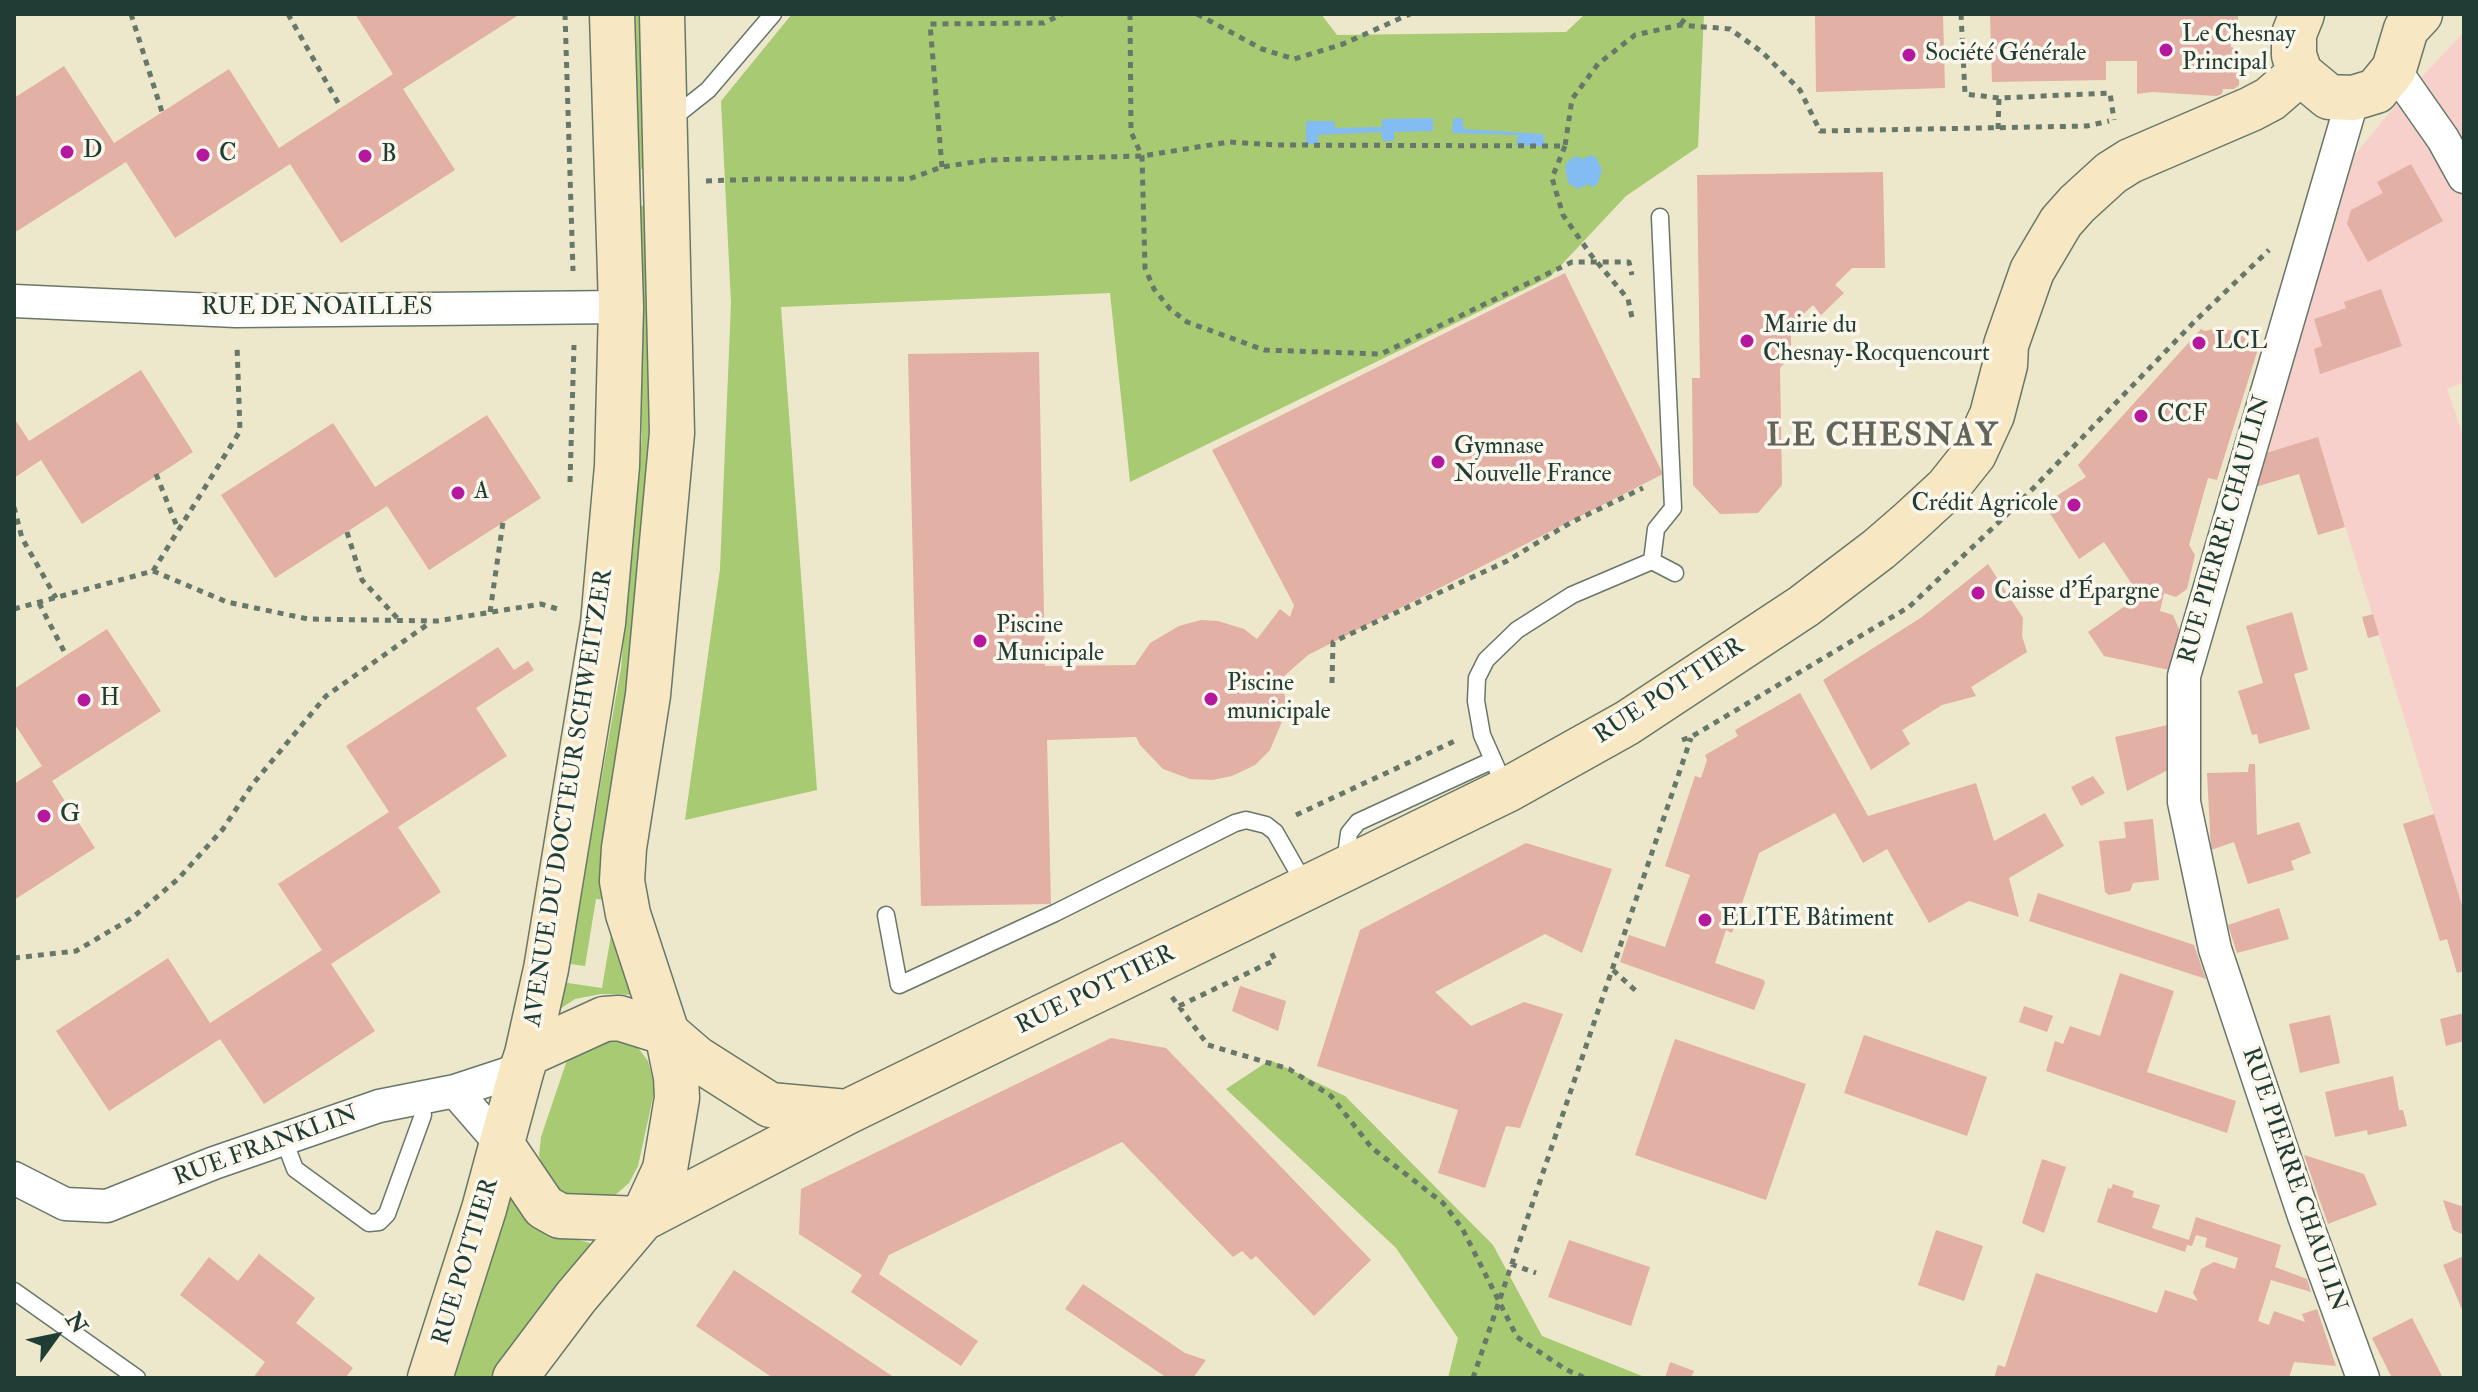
<!DOCTYPE html>
<meta charset="utf-8">
<style>
body{margin:0}
#map{position:relative;width:2478px;height:1392px;overflow:hidden;background:#ede7cc;font-family:"IM FELL Double Pica",serif}
canvas{display:block}
.frame{position:absolute;inset:0;border:16px solid #1f3d34;pointer-events:none}
.north{position:absolute;left:16px;top:1296px;width:80px;height:80px;-webkit-text-stroke:6px #fbf7ec;paint-order:stroke;rotate:57deg;font-size:22px;font-weight:700;line-height:32px;text-align:center;color:#1f3d34}
.north::after{content:'';display:block;margin:auto;width:28px;height:36px;background:#1f3d34;clip-path:polygon(50% 0,100% 100%,50% 72%,0 100%)}
</style>
<div id="map">
<canvas width="2478" height="1392"></canvas>
<div class="frame"></div>
<div class="north">N</div>
</div>
<script>
const ctx = document.querySelector('canvas').getContext('2d');
ctx.lineJoin = 'round';
function paint(path, color) {
  ctx.fillStyle = color;
  ctx.fill(path, 'evenodd');
}
function shape(rows) {
  const path = new Path2D();
  for (const r of rows) {
    path.moveTo(r[0], r[1]);
    for (let i = 2; i < r.length; i += 2) path.lineTo(r[i], r[i + 1]);
  }
  return path;
}
function stroke(path, color, width, dash) {
  ctx.strokeStyle = color;
  ctx.lineWidth = width;
  ctx.lineCap = dash ? 'butt' : 'round';
  ctx.setLineDash(dash || []);
  ctx.stroke(path);
}
function label(font, color, halo, rows, align = 'center') {
  ctx.font = font + ' "IM FELL Double Pica",serif';
  ctx.lineWidth = 7;
  ctx.setLineDash([]);
  ctx.textBaseline = 'middle';
  ctx.strokeStyle = halo;
  ctx.fillStyle = color;
  for (const [text, x, y, turn = 0] of rows) {
    ctx.save();
    ctx.translate(x, y);
    ctx.rotate((+turn || 0) * Math.PI / 180);
    ctx.textAlign = isNaN(turn) ? turn : align;
    if (halo) ctx.strokeText(text, 0, 0);
    ctx.fillText(text, 0, 0);
    ctx.restore();
  }
}
paint(shape([
 [2464,32,2464,382,2447,389,2464,438,2464,912,2318,438,2263,454,2353,157,2401,99]
]), '#f7d0cb');
paint(shape([
 [628,14,651,14,656,169,641,169,641,188,632,188],
 [792,14,1321,14,1337,35,1566,32,1585,14,1704,14,1698,147,1626,196,1550,277,1130,482,1110,293,781,307,817,790,685,820,720,569,731,303,721,101],
 [632,206,646,206,656,412,610,900,596,899,585,966,564,963,588,856,621,668,642,436],
 [612,929,636,995,601,994,575,999,554,1013,561,982,602,988],
 [623,1038,639,1049,648,1061,655,1088,638,1166,629,1183,614,1196,594,1203,558,1192,545,1175,539,1156,541,1137,566,1063,584,1042],
 [1270,1060,1345,1096,1493,1245,1542,1336,1647,1378,1448,1378,1458,1338,1396,1248,1226,1089],
 [504,1194,515,1195,567,1237,590,1243,593,1250,557,1290,492,1378,443,1378]
]), '#a7ca73');
paint(shape([
 [1433,118,1433,131,1394,132,1394,141,1383,141,1381,132,1335,134,1318,135,1318,144,1306,144,1306,121,1334,121,1335,128,1382,127,1382,119],
 [1453,118,1462,118,1464,129,1543,134,1545,146,1516,146,1518,135,1452,133],
 [1591,155,1596,158,1602,169,1599,181,1595,186,1591,187,1587,184,1578,189,1568,183,1565,167,1568,161,1576,156,1583,159]
]), '#83bbf3');
paint(shape([
 [355,14,517,16,403,89,455,170,341,243,290,164,175,238,126,162,14,233,14,98,64,66,114,143,229,69,279,148,393,74],
 [1815,14,1943,14,1945,88,1816,92],
 [1990,14,2238,14,2238,34,2230,34,2231,47,2239,50,2239,85,2234,89,2223,89,2222,94,2217,96,2152,92,2137,94,2137,61,2106,61,2106,80,1992,82],
 [2411,164,2443,221,2368,262,2347,224,2351,210,2383,193,2377,182],
 [1883,172,1885,268,1852,268,1835,285,1844,293,1821,315,1813,305,1791,326,1791,357,1780,368,1782,485,1758,513,1720,514,1693,485,1692,378,1700,378,1697,175],
 [1565,273,1663,474,1308,655,1283,677,1286,712,1270,750,1255,765,1232,776,1212,780,1190,779,1163,769,1140,745,1136,737,1047,740,1051,904,921,906,908,354,1039,352,1045,666,1135,665,1150,643,1179,626,1201,620,1218,621,1244,629,1257,639,1280,609,1290,617,1294,605,1212,450],
 [2381,289,2402,346,2320,374,2314,349,2322,346,2314,319,2346,308,2344,302],
 [2219,328,2233,331,2244,337,2252,348,2258,349,2217,480,2208,478,2189,545,2195,555,2187,589,2176,597,2164,593,2160,611,2173,615,2179,629,2174,671,2104,656,2088,632,2128,604,2133,586,2104,542,2079,559,2044,504,2086,477,2078,465,2201,329,2205,331],
 [141,370,193,452,82,524,41,460,14,478,14,418,29,441],
 [487,415,541,498,429,570,387,506,275,578,221,495,333,423,375,487],
 [2318,437,2345,527,2318,535,2299,474,2252,488,2263,454],
 [1988,564,2023,618,2022,636,2027,652,1971,687,1976,696,1942,705,1902,730,1910,744,1871,770,1823,680,1922,617],
 [2292,612,2308,670,2294,674,2310,729,2259,744,2257,734,2252,735,2238,691,2263,683,2246,626],
 [2373,614,2379,635,2368,638,2362,617],
 [107,629,161,711,52,781,95,848,14,900,14,784,42,766,14,723,14,689],
 [498,647,514,670,528,661,534,670,476,708,507,756,398,827,441,892,331,964,375,1031,264,1104,220,1039,109,1111,56,1031,168,958,210,1023,322,950,278,884,389,812,346,746],
 [1800,693,1868,816,1976,783,1994,841,2045,813,2064,846,2009,878,2019,917,1969,901,1929,923,1887,849,1863,863,1835,813,1759,853,1732,933,1726,930,1715,963,1764,980,1765,983,1754,1010,1620,962,1629,935,1665,947,1690,875,1665,866,1695,776,1701,778,1707,760,1705,755,1738,736,1735,730],
 [2168,725,2168,770,2127,791,2115,737],
 [2249,764,2255,764,2257,835,2299,822,2311,853,2291,861,2294,870,2248,884,2234,842,2211,850,2207,773,2248,772],
 [2093,776,2105,793,2081,806,2071,787],
 [2434,814,2464,912,2464,971,2457,973,2447,939,2440,941,2403,824],
 [2153,819,2159,880,2133,883,2130,891,2109,895,2105,892,2099,841,2126,838,2124,822],
 [1526,843,1612,869,1582,953,1545,934,1435,992,1471,1026,1524,1002,1563,1014,1520,1128,1506,1126,1485,1188,1438,1173,1458,1110,1317,1066,1360,930],
 [2038,893,2194,945,2206,979,2029,921],
 [2279,908,2289,939,2237,953,2228,925],
 [2120,973,2174,991,2147,1072,2236,1101,2227,1133,2046,1071,2055,1041,2063,1044,2070,1026,2100,1036],
 [1240,986,1286,1001,1278,1031,1232,1011],
 [2024,1006,2053,1016,2047,1032,2019,1022],
 [2464,1013,2464,1041,2446,1046,2440,1019],
 [2330,1015,2340,1063,2300,1073,2289,1024],
 [1864,1035,1987,1077,1967,1136,1844,1093],
 [1111,1038,1166,1048,1371,1260,1314,1316,1256,1256,1251,1260,1242,1251,1233,1257,1122,1142,889,1255,879,1274,978,1341,961,1366,851,1292,862,1275,799,1234,801,1189],
 [1675,1039,1806,1084,1766,1200,1635,1155],
 [2393,1076,2399,1110,2403,1110,2407,1126,2368,1135,2367,1130,2335,1137,2325,1092],
 [2304,1155,2364,1174,2377,1205,2328,1224],
 [2042,1159,2066,1167,2044,1233,2022,1223],
 [2113,1184,2134,1191,2132,1197,2160,1205,2152,1228,2189,1240,2196,1217,2281,1245,2275,1267,2307,1279,2311,1292,2271,1280,2258,1321,2269,1325,2274,1311,2305,1322,2302,1314,2317,1309,2336,1366,2294,1362,2289,1378,1994,1378,1998,1365,2005,1367,2036,1273,2157,1313,2165,1290,2198,1301,2193,1293,2201,1269,2214,1262,2235,1269,2238,1258,2205,1247,2207,1238,2196,1235,2192,1246,2187,1245,2185,1252,2097,1222,2108,1188,2111,1189],
 [2443,1200,2464,1207,2464,1235,2453,1230],
 [1936,1230,1983,1246,1964,1301,1918,1285],
 [1569,1240,1650,1267,1631,1326,1548,1297],
 [259,1254,315,1298,296,1323,353,1368,345,1378,253,1378,265,1362,180,1295,209,1257,238,1281],
 [2464,1256,2464,1314,2443,1265],
 [734,1270,895,1378,773,1378,696,1326],
 [1083,1284,1185,1353,1206,1360,1193,1378,1167,1378,1065,1309],
 [2412,1318,2443,1378,2392,1378,2372,1338],
 [1670,1362,1694,1371,1691,1378,1665,1378]
]), '#e2b0a4');
const lane = shape([
 [669,121,708,90,773,14],
 [1652,561,1656,529,1673,508,1660,217],
 [1652,561,1675,573],
 [1506,789,1482,735,1476,701,1477,678,1486,660,1517,630,1572,595,1652,561],
 [1351,864,1347,848,1349,833,1358,822,1493,760],
 [886,915,899,985,1055,913,1235,823,1246,820,1266,825,1275,832,1307,888],
 [284,1140,295,1169,369,1223,379,1222,387,1214,423,1115,418,1098],
 [14,1291,137,1378]
]);
const street = shape([
 [2394,69,2443,139,2464,177],
 [2353,98,2184,676,2184,802,2215,949,2304,1216,2363,1378],
 [14,301,236,311,621,307],
 [455,1091,502,1145],
 [14,1178,65,1204,107,1206,214,1163,379,1106,455,1091,522,1069]
]);
const secondary = shape([
 [662,14,672,433,648,695,624,848,622,881,628,914,667,1033,696,1058,770,1105,847,1112],
 [2302,14,2294,34,2294,55,2300,73,2329,97,2353,98,2376,91,2394,69,2406,29,2420,14],
 [527,1054,546,969,603,623,617,466,621,307,612,14],
 [430,1378,484,1209,522,1069,527,1054,604,1019,619,1018,667,1033,676,1077,677,1098,665,1169,642,1219,560,1216,544,1207,502,1145],
 [515,1378,576,1297,642,1219,847,1112,1507,790,1627,723,1804,606,1879,549,1909,523,1947,488,1974,454,1992,415,2005,365,2006,345,2032,271,2061,222,2077,204,2111,173,2130,161,2251,109,2270,99,2300,73]
]);
stroke(lane, '#677869', 19);
stroke(street, '#677869', 35);
stroke(secondary, '#677869', 47);
stroke(shape([
 [131,14,162,112],
 [288,14,341,108],
 [565,14,573,271],
 [1130,14,1131,132,1142,156,1145,268,1154,289,1170,309,1187,322,1264,350,1381,354,1572,262,1629,262,1632,275],
 [1197,14,1262,49,1294,59,1343,44,1410,14],
 [1961,14,1965,94,1999,98,2110,93,2114,120],
 [1681,24,1688,14],
 [1998,129,1999,98],
 [1565,146,1552,178,1563,215,1591,255,1628,299,1633,322],
 [942,167,930,24,1044,23,1062,14],
 [706,181,760,179,909,179,942,167,987,160,1142,156,1229,142,1278,145,1565,146,1572,99,1598,64,1635,35,1680,25,1730,29,1762,52,1800,90,1820,131,2087,126,2109,121],
 [156,474,178,529],
 [570,482,574,345],
 [14,507,22,538,56,598],
 [347,532,362,580,399,620],
 [153,571,240,431,237,345],
 [39,603,66,655],
 [14,609,153,571,227,602,308,619,437,621,541,604,561,610],
 [490,612,503,522],
 [1332,683,1333,642,1507,561,1570,523,1643,488],
 [1682,740,1691,737,1909,607,2018,504,2196,320,2269,250],
 [1296,815,1457,740],
 [14,958,76,951,132,918,178,879,223,829,252,785,326,696,431,622],
 [1613,970,1636,991],
 [1172,997,1208,1045,1289,1069,1331,1096,1372,1148,1443,1203,1462,1228,1517,1337,1565,1369,1585,1378],
 [1179,1006,1275,960,1271,952],
 [1511,1264,1536,1273],
 [1473,1378,1691,738]
]), '#677869', 5, [6, 6]);
stroke(lane, '#fff', 16);
stroke(street, '#fff', 32);
stroke(secondary, '#f7e8c3', 44);
for (const [x, y, r, color] of [
 [2166,50,8,"#b5179e"],
 [1909,55,8,"#b5179e"],
 [67,152,8,"#b5179e"],
 [203,155,8,"#b5179e"],
 [365,156,8,"#b5179e"],
 [1747,341,8,"#b5179e"],
 [2199,343,8,"#b5179e"],
 [2141,416,8,"#b5179e"],
 [1438,462,8,"#b5179e"],
 [458,493,8,"#b5179e"],
 [2074,505,8,"#b5179e"],
 [1978,593,8,"#b5179e"],
 [980,641,8,"#b5179e"],
 [1211,699,8,"#b5179e"],
 [84,700,8,"#b5179e"],
 [44,816,8,"#b5179e"],
 [1705,920,8,"#b5179e"]
]) {
  const dot = new Path2D();
  dot.arc(x, y, r, 0, 2 * Math.PI);
  ctx.fillStyle = color;
  ctx.fill(dot);
  stroke(dot, '#fbf7ec', 3);
}
label('24px', '#1f3d34', '#fbf7ec', [
 ["Le Chesnay",2182,36],
 ["Principal",2182,64],
 ["Société Générale",1925,55],
 ["D",83,152],
 ["C",219,155],
 ["B",381,156],
 ["Mairie du",1763,327],
 ["Chesnay-Rocquencourt",1763,355],
 ["LCL",2215,343],
 ["CCF",2157,416],
 ["Gymnase",1454,448],
 ["Nouvelle France",1454,476],
 ["A",474,493],
 ["Crédit Agricole",2058,505,"right"],
 ["Caisse d'Épargne",1994,593],
 ["Piscine",996,627],
 ["Municipale",996,655],
 ["Piscine",1227,685],
 ["municipale",1227,713],
 ["H",100,700],
 ["G",60,816],
 ["ELITE Bâtiment",1721,920]
], 'left');
label('24px', '#1f3d34', '#fbf7ec', [
 ["RUE DE NOAILLES",317,309],
 ["RUE PIERRE CHAULIN",2226,530,-74],
 ["RUE POTTIER",1670,692,-33],
 ["AVENUE DU DOCTEUR SCHWEITZER",570,798,-81],
 ["RUE POTTIER",1096,991,-26],
 ["RUE FRANKLIN",266,1147,-20],
 ["RUE PIERRE CHAULIN",2293,1180,71],
 ["RUE POTTIER",467,1262,-73]
]);
ctx.letterSpacing = '2px';
label('bold 32px', '#63655b', '#fbf7ec', [
 ["LE CHESNAY",1883,438]
]);
ctx.letterSpacing = '0px';
</script>
